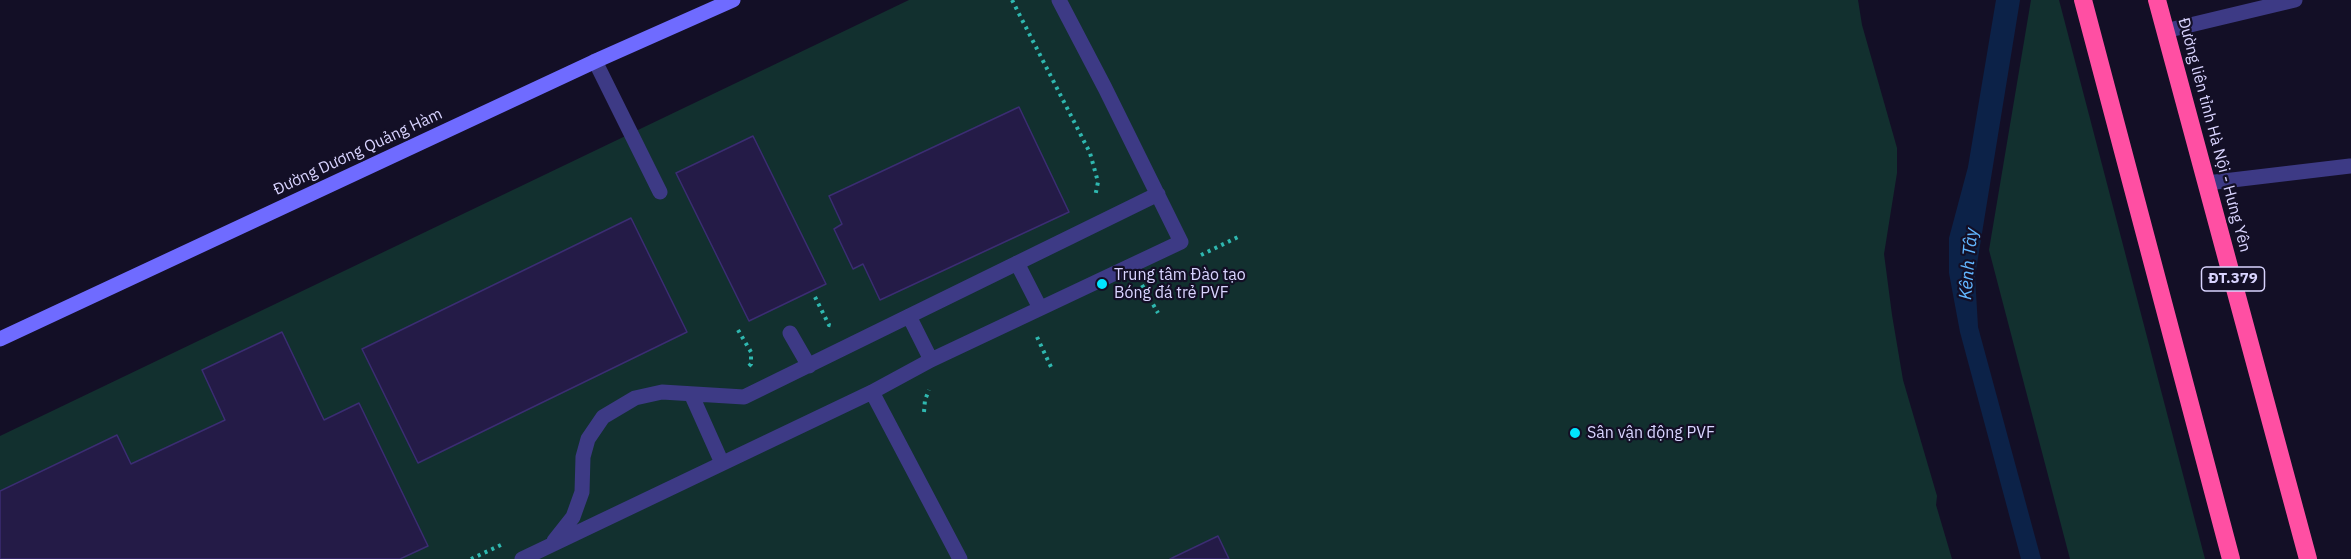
<!DOCTYPE html>
<meta charset="utf-8">
<style>
body{margin:0}
canvas{display:block;background:#130f26}
</style>
<canvas width="2351" height="559"></canvas>
<script>
const ctx = document.querySelector('canvas').getContext('2d');
ctx.lineJoin = 'round';
function fill(path, color) {
  ctx.fillStyle = color;
  ctx.fill(path, 'evenodd');
}
function trace(path, color, width, dash) {
  ctx.strokeStyle = color;
  ctx.lineWidth = width;
  ctx.lineCap = dash ? 'butt' : 'round';
  ctx.setLineDash(dash || []);
  ctx.stroke(path);
}
function label(font, color, halo, rows, align = 'center') {
  ctx.font = font + ' "IBM Plex Sans",sans-serif';
  ctx.lineWidth = 4.5;
  ctx.setLineDash([]);
  ctx.textBaseline = 'middle';
  ctx.strokeStyle = halo;
  ctx.fillStyle = color;
  for (const [text, x, y, turn = 0] of rows) {
    ctx.save();
    ctx.translate(x, y);
    ctx.rotate((+turn || 0) * Math.PI / 180);
    ctx.textAlign = isNaN(turn) ? turn : align;
    if (halo) ctx.strokeText(text, 0, 0);
    ctx.fillText(text, 0, 0);
    ctx.restore();
  }
}
fill(new Path2D(`
 M909 0H1858L1862 25 1897 148V173L1884 254 1892 315 1903 380 1937 496 1936 505 1952 559H0V436Z
 M2031 0H2059L2205 559H2070L1989 250Z`), '#12302f');
fill(new Path2D(`
 M1996 0H2020L1975 276 1978 327 2041 559H2021L1960 332 1949 273V238L1968 167Z`), '#0c2248');
const building = new Path2D(`
 M1019 107 1069 212 880 300 863 264 853 269 834 229 842 224 829 196Z
 M753 136 826 284 749 321 676 173Z
 M631 218 687 332 418 463 362 349Z
 M282 332 324 420 359 403 428 546 400 559H0V491L117 435 131 464 225 420 202 370Z
 M1218 536 1229 559H1170Z`);
fill(building, '#241b47');
trace(building, '#3b2d73', 1.5);
trace(new Path2D(`
 M1012 0 1090 153 1098 182 1095 197
 M1201 255 1238 237
 M1142 285 1158 313
 M815 297 829 325 833 326
 M738 330 751 352V364L748 367
 M1037 337 1051 367
 M924 412 925 400 929 390
 M471 559 503 544`), '#2fb8b0', 4, [3, 4.5]);
trace(new Path2D(`
 M595 61 660 192
 M1017 263 1040 308
 M909 316 931 360
 M790 333 809 366
 M872 392 960 559
 M692 396 722 463
 M554 541 573 517 582 492 583 457 588 439 603 417 635 398 662 392 744 397 1158 194
 M522 559 872 392 931 360 1181 242 1105 88 1059 0`), '#3d3a85', 15);
trace(new Path2D(`
 M2165 31 2295 0
 M2207 183 2350 166`), '#3d3a85', 15);
trace(new Path2D(`
 M0 339 600 59 733 0`), '#6f6bff', 15);
trace(new Path2D(`
 M2083 0 2231 559
 M2157 0 2308 559`), '#ff4fa3', 18);
for (const [x, y, r, color] of [
 [1102,284,6,"#00e5ff"],
 [1575,433,6,"#00e5ff"]
]) {
  const dot = new Path2D();
  dot.arc(x, y, r, 0, 2 * Math.PI);
  ctx.fillStyle = color;
  ctx.fill(dot);
  trace(dot, '#130f26', 2);
}
for (const [x, y, w] of [
 [2233,279,63]
]) {
  const box = new Path2D();
  box.roundRect(x - w / 2, y - 12, w, 24, 4.5);
  ctx.fillStyle = '#130f26';
  ctx.fill(box);
  trace(box, '#d9d4ff', 1.5);
}
label('bold 15px', '#d9d4ff', null, [
 ["ĐT.379",2233,279]
]);
label('16px', '#d9d4ff', '#130f26', [
 ["Đường liên tỉnh Hà Nội - Hưng Yên",2214,135,75],
 ["Đường Dương Quảng Hàm",358,152,-25]
]);
label('16px', '#d9d4ff', '#130f26', [
 ["Trung tâm Đào tạo",1114,275],
 ["Bóng đá trẻ PVF",1114,293],
 ["Sân vận động PVF",1587,433]
], 'left');
label('italic 18px', '#62b6ff', '#130f26', [
 ["Kênh Tây",1969,264,-85]
]);
</script>
